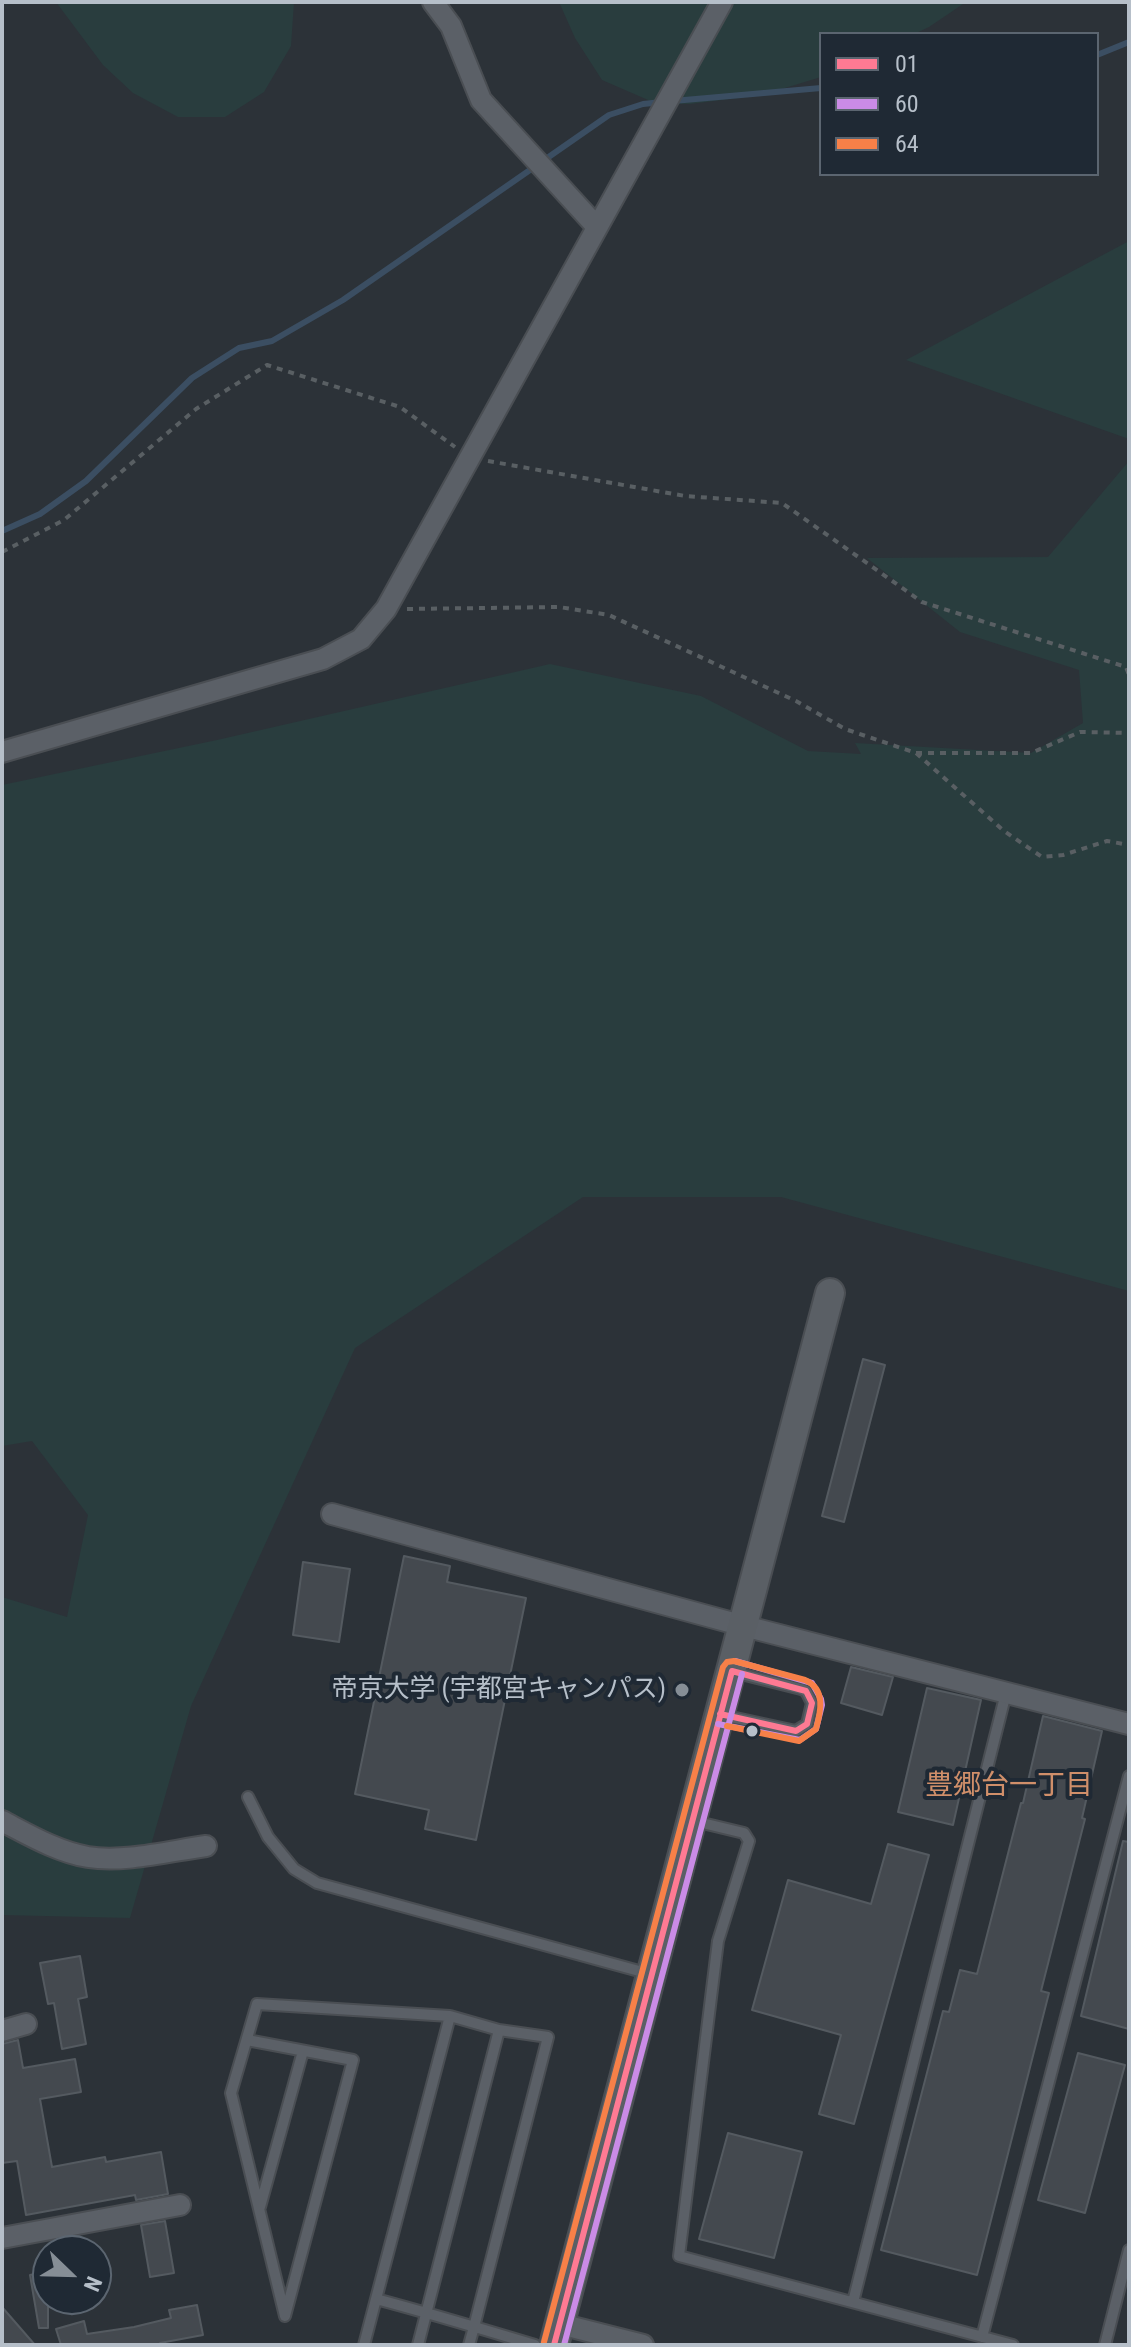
<!DOCTYPE html>
<meta charset="utf-8">
<style>
body{margin:0}
#map{position:relative;width:1131px;height:2347px;overflow:hidden;background:#2c3238;font-family:"Roboto Condensed",sans-serif}
canvas{display:block}
.frame{position:absolute;inset:0;border:4px solid #b6bfc9;pointer-events:none}
.legend{position:absolute;left:819px;top:32px;width:280px;height:144px;box-sizing:border-box;background:#1f2934;border:2px solid #5b6570;margin:0;padding:10px 14px;list-style:none;font-size:24px;color:#b6bfc9}
.legend li{display:flex;align-items:center;gap:16px;height:40px}
.legend b{width:40px;border:2px solid #5b6570}
.north{position:absolute;left:32px;top:2235px;width:80px;height:80px;box-sizing:border-box;background:#1f2934;border:2px solid #5b6570;border-radius:50%;rotate:113deg;font-size:22px;font-weight:700;line-height:32px;text-align:center;color:#b6bfc9}
.north::after{content:'';display:block;margin:auto;width:28px;height:36px;background:#868e96;clip-path:polygon(50% 0,100% 100%,50% 72%,0 100%)}
</style>
<div id="map">
<canvas width="1131" height="2347"></canvas>
<div class="frame"></div>
<ul class="legend">
<li><b style="height:10px;background:#fe7a93"></b>01</li>
<li><b style="height:10px;background:#ca8be6"></b>60</li>
<li><b style="height:10px;background:#f78048"></b>64</li>
</ul>
<div class="north">N</div>
</div>
<script>
const ctx = document.querySelector('canvas').getContext('2d');
ctx.lineJoin = 'round';
function fill(path, color) {
  ctx.fillStyle = color;
  ctx.fill(path, 'evenodd');
}
function trace(path, color, width, dash) {
  ctx.strokeStyle = color;
  ctx.lineWidth = width;
  ctx.lineCap = dash ? 'butt' : 'round';
  ctx.setLineDash(dash || []);
  ctx.stroke(path);
}
function label(font, color, halo, rows, align = 'center') {
  ctx.font = font + ' "Roboto Condensed","Noto Sans JP",sans-serif';
  ctx.lineWidth = 8;
  ctx.setLineDash([]);
  ctx.textBaseline = 'middle';
  ctx.strokeStyle = halo;
  ctx.fillStyle = color;
  for (const [text, x, y, turn = 0] of rows) {
    ctx.save();
    ctx.translate(x, y);
    ctx.rotate((+turn || 0) * Math.PI / 180);
    ctx.textAlign = isNaN(turn) ? turn : align;
    if (halo) ctx.strokeText(text, 0, 0);
    ctx.fillText(text, 0, 0);
    ctx.restore();
  }
}
fill(new Path2D(`
 M56 2H294L291 46 264 92 225 117H178L133 93 103 65Z
 M559 2H966L929 27 914 34H821V77L762 95 690 104 655 103 602 80 575 38Z
 M1129 241V439L906 360Z
 M1129 461V1291L781 1197H583L355 1348 191 1706 130 1918 2 1915V1597L67 1617 88 1515 32 1441 2 1446V785L217 740 550 664 701 696 808 751 861 754 855 743 1031 753 1083 723 1079 670 960 632 867 558 1048 557Z`), '#293d3e');
trace(new Path2D(`
 M1097 55 1129 42
 M673 101 821 88
 M2 531 40 514 86 481 192 378 239 348 272 341 343 300 609 115 643 104 662 102`), '#3b4e62', 6);
const building = new Path2D(`
 M863 1359 885 1365 844 1522 822 1516Z
 M404 1556 450 1566 447 1582 526 1598 476 1840 425 1829 429 1810 355 1794Z
 M303 1562 350 1569 339 1642 293 1635Z
 M851 1667 893 1677 882 1715 841 1703Z
 M927 1688 981 1700 953 1825 898 1812Z
 M1043 1716 1102 1731 1082 1818 1085 1819 1041 1991 1049 1993 977 2275 881 2250 943 2011 949 2012 960 1970 977 1974 1021 1803H1023Z
 M1123 1841 1129 1842V2029L1081 2016Z
 M888 1844 929 1855 854 2124 819 2114 841 2035 752 2010 788 1880 871 1904Z
 M80 1956 87 1997 78 1999 86 2044 62 2049 54 2003 48 2004 40 1963Z
 M18 2040 23 2068 75 2059 81 2092 40 2099 52 2167 105 2157 106 2162 161 2152 168 2194 136 2200 135 2195 26 2215 17 2161 2 2163V2044Z
 M1078 2053 1125 2065 1085 2213 1038 2200Z
 M728 2133 802 2152 774 2258 699 2239Z
 M165 2221 174 2273 150 2277 141 2225Z
 M48 2271V2328H39L30 2275Z
 M197 2305 203 2335 160 2343 161 2345H61L56 2329 84 2321 87 2334 134 2327 171 2318 169 2310Z
 M2 2307 35 2345H2Z`);
fill(building, '#44494f');
trace(building, '#545a60', 2);
const lane = new Path2D(`
 M722 1715 796 1731 807 1724 812 1703 806 1691 801 1689 733 1672
 M248 1797 268 1837 294 1869 317 1883 650 1974
 M694 1821 744 1833 749 1841 718 1941 679 2256 1013 2345
 M247 2040 353 2060 285 2316 231 2093 257 2004 450 2016
 M260 2207 303 2051
 M853 2302 1006 1693
 M982 2337 1129 1776
 M364 2345 376 2299
 M418 2345 499 2030
 M469 2345 474 2327 548 2037 499 2030 450 2016 376 2299C429 2313 482 2329 535 2345
 M1105 2345 1129 2250`);
const street = new Path2D(`
 M433 2 451 26 481 100 596 226
 M2 752 323 659 361 639 386 609 722 2
 M332 1514 744 1626 1129 1724
 M2 1821C29 1835 58 1852 88 1857 123 1863 170 1851 206 1846
 M2 2031 26 2024
 M2 2238 180 2205
 M560 2324 643 2345`);
const secondary = new Path2D(`
 M554 2345 830 1293`);
trace(lane, '#4a4e53', 14);
trace(street, '#4a4e53', 24);
trace(secondary, '#4a4e53', 32);
trace(new Path2D(`
 M488 461 685 496 782 503 922 602 1126 667 1129 675
 M2 552 64 520 196 409 267 365 400 407 455 447
 M407 609 559 607 609 615 796 701 845 729 916 753 1004 831 1042 857 1063 855 1107 841 1129 845
 M916 753H1031L1080 732 1129 733`), '#595f63', 4, [6, 6]);
trace(lane, '#5b6067', 10);
trace(street, '#5b6067', 20);
trace(secondary, '#5a5f65', 28);
trace(new Path2D(`
 M720 1714 796 1731 807 1724 812 1703 806 1691 732 1671
 M554 2345 732 1671`), '#fe7a93', 6);
trace(new Path2D(`
 M718 1724 800 1740 816 1729 822 1705 821 1699 812 1683 735 1661
 M564 2345 742 1674`), '#ca8be6', 6);
trace(new Path2D(`
 M544 2342 723 1667 727 1662 734 1661 805 1680C826 1689 821 1711 816 1729L799 1741 727 1726`), '#f78048', 6);
for (const [x, y, r, color] of [
 [682,1690,8,"#868e96"],
 [752,1731,7,"#b6bfc9"]
]) {
  const dot = new Path2D();
  dot.arc(x, y, r, 0, 2 * Math.PI);
  ctx.fillStyle = color;
  ctx.fill(dot);
  trace(dot, '#1f2934', 3);
}
label('26px', '#b6bfc9', '#1f2934', [
 ["帝京大学 (宇都宮キャンパス)",666,1690]
], 'right');
label('28px', '#d08f6a', '#1f2934', [
 ["豊郷台一丁目",1009,1787]
]);
</script>
